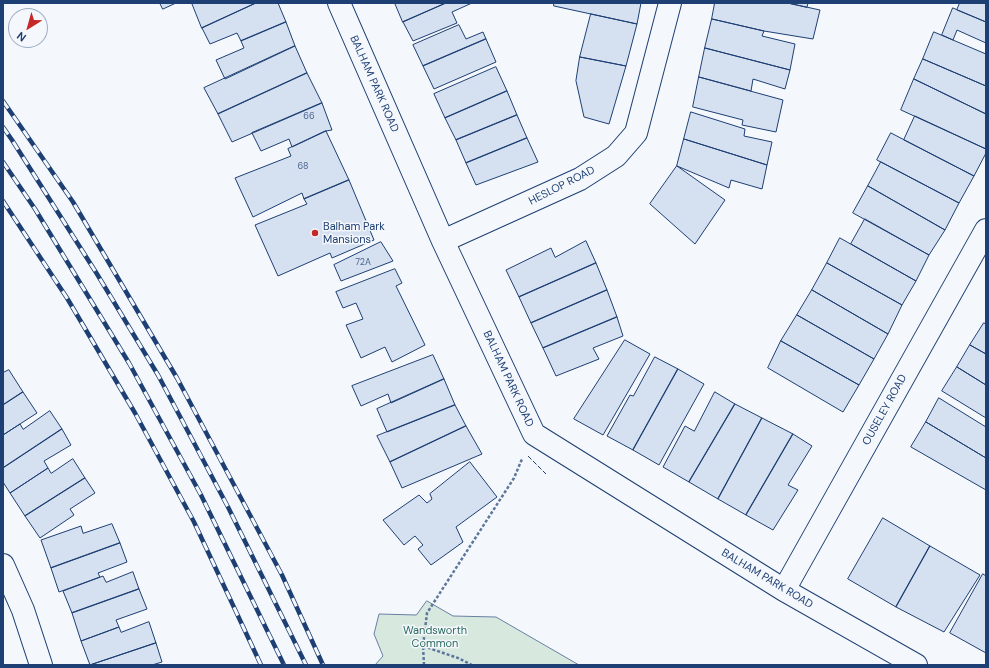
<!DOCTYPE html>
<style>
body{margin:0}
#map{position:relative;width:989px;height:668px;overflow:hidden;background:#f4f7fb;font-family:"DM Sans",sans-serif}
canvas{display:block}
.frame{position:absolute;inset:0;border:4px solid #1d3f73;pointer-events:none}
.north{position:absolute;left:8px;top:8px;width:40px;height:40px;box-sizing:border-box;background:#f4f7fb;border:1px solid #9eadc5;border-radius:50%;rotate:217deg;font-size:11px;font-weight:700;line-height:16px;text-align:center;color:#1d3f73}
.north::after{content:'';display:block;margin:auto;width:14px;height:18px;background:#c62828;clip-path:polygon(50% 0,100% 100%,50% 72%,0 100%)}
</style>
<div id="map">
<canvas width="989" height="668"></canvas>
<div class="frame"></div>
<div class="north">N</div>
</div>
<script>
const ctx = document.querySelector('canvas').getContext('2d');
ctx.lineJoin = 'round';
function fill(path, color) {
  ctx.fillStyle = color;
  ctx.fill(path, 'evenodd');
}
function trace(path, color, width, dash) {
  ctx.strokeStyle = color;
  ctx.lineWidth = width;
  ctx.lineCap = dash ? 'butt' : 'round';
  ctx.setLineDash(dash || []);
  ctx.stroke(path);
}
function label(font, color, halo, rows, align = 'center') {
  ctx.font = font + ' "DM Sans",sans-serif';
  ctx.lineWidth = 3;
  ctx.setLineDash([]);
  ctx.textBaseline = 'middle';
  ctx.strokeStyle = halo;
  ctx.fillStyle = color;
  for (const [text, x, y, turn = 0] of rows) {
    ctx.save();
    ctx.translate(x, y);
    ctx.rotate((+turn || 0) * Math.PI / 180);
    ctx.textAlign = isNaN(turn) ? turn : align;
    if (halo) ctx.strokeText(text, 0, 0);
    ctx.fillText(text, 0, 0);
    ctx.restore();
  }
}
const green = new Path2D(`
 M427 601 453 616 496 617 579 665H375L383 656 374 634 379 614 416 615Z`);
fill(green, '#d7e8df');
trace(green, '#687fa3', 1);
const building = new Path2D(`
 M160 3H176L163 9Z
 M192 3H256L202 28Z
 M256 3H278L286 22 241 41 237 33 210 44 202 28Z
 M395 3H446L403 22Z
 M446 3H472L452 12 457 23 413 41 403 22Z
 M554 3H641L637 24 554 6Z
 M715 3H788L820 10 813 39 764 31 712 19Z
 M788 3H808L807 7Z
 M960 3H986V22L957 10Z
 M953 8 986 22V43L957 30 953 40 942 35Z
 M591 14 637 24 626 66 580 57Z
 M712 19 764 31 762 36 795 44 790 70 705 48Z
 M286 22 295 46 225 79 216 60 244 48 241 41Z
 M459 25 466 39 483 32 486 39 423 66 413 45Z
 M934 32 986 54V86L923 59Z
 M486 39 496 62 434 89 423 66Z
 M295 46 307 73 218 114 204 88Z
 M705 48 790 70 785 89 753 79 751 91 699 77Z
 M580 57 626 66 609 124 584 117 576 81Z
 M923 59 986 86V114L914 79Z
 M496 67 507 91 445 118 434 94Z
 M307 73 322 103 232 142 218 114Z
 M699 77 783 100 776 132 742 125 743 120 693 107Z
 M914 79 986 114V149L901 110Z
 M507 91 517 115 456 140 445 118Z
 M322 103 332 130 326 131 292 147 289 139 261 151 252 133Z
 M691 112 745 129 744 136 772 142 767 165 684 139Z
 M517 115 527 138 466 163 456 140Z
 M915 116 986 149V153L974 176 904 140Z
 M326 131 349 180 304 199 302 193 253 217 235 178 291 156 288 149Z
 M891 133 974 176 959 203 877 160Z
 M527 138 538 162 476 185 466 163Z
 M684 139 767 165 762 189 731 180 729 188 677 166Z
 M881 162 959 203 945 230 868 186Z
 M677 166 725 200 695 244 650 204Z
 M349 180 374 240 332 258 330 253 278 276 255 225 307 204 304 199Z
 M868 186 945 230 929 255 853 213Z
 M865 219 929 255 916 281 851 244Z
 M840 238 916 281 902 305 827 263Z
 M586 241 596 263 519 297 506 270 551 248 555 257Z
 M381 242 393 261 341 281 334 265Z
 M596 263 607 290 531 323 519 297Z
 M827 263 902 305 888 334 812 290Z
 M395 269 402 283 396 286 425 345 392 362 385 347 361 358 346 325 363 319 356 303 343 308 336 292Z
 M607 290 617 317 543 348 531 323Z
 M812 290 888 334 874 359 797 315Z
 M797 315 874 359 859 385 781 341Z
 M617 317 623 336 593 348 599 359 556 376 543 348Z
 M984 323 986 324V354L970 345Z
 M625 340 650 354 603 435 574 419Z
 M781 341 859 385 843 412 768 368Z
 M970 345 986 354V385L957 367Z
 M433 355 444 379 391 403 388 394 361 406 352 386Z
 M655 357 678 369 633 450 607 436 630 395 633 396Z
 M957 367 986 385V418L942 391Z
 M678 369 704 384 659 465 633 450Z
 M9 370 23 392 3 405V373Z
 M444 379 455 405 387 432 377 409Z
 M23 392 37 413 3 435V405Z
 M715 392 735 404 689 482 663 467 685 426 694 431Z
 M939 398 986 427V458L926 422Z
 M735 404 762 418 718 499 689 482Z
 M455 405 466 426 390 462 377 436Z
 M50 411 62 429 3 468V435L20 424 23 429Z
 M762 418 793 434 746 515 718 499Z
 M926 422 986 458V490L911 447Z
 M466 426 482 454 402 488 390 462Z
 M62 429 71 445 44 461 48 468 10 493 3 482V468Z
 M793 434 812 446 788 485 798 490 773 530 746 515Z
 M73 459 85 478 25 516 10 493 48 468 51 473Z
 M470 462 497 497 456 527 463 542 431 565 418 549 423 545 415 536 404 545 383 520 419 495 427 503 432 499 430 494Z
 M85 478 95 493 70 509 74 515 40 538 25 516Z
 M883 518 930 546 896 607 848 579Z
 M112 524 120 543 51 568 41 540 81 526 83 533Z
 M120 543 127 562 98 573 100 577 59 592 51 568Z
 M930 546 980 575 944 632 896 607Z
 M133 572 139 589 72 613 63 591 103 576 106 582Z
 M983 574 986 576V653L950 633Z
 M139 589 147 609 116 620 119 627 81 641 72 613Z
 M149 622 156 643 90 665 81 641 119 627 121 632Z
 M156 643 162 662 152 665H90Z`);
fill(building, '#d5e0f0');
trace(building, '#1d3f73', 1);
const minor = new Path2D(`
 M339 3 443 241 534 434 784 590 916 665
 M443 241 580 179 616 156 636 133 670 3
 M3 565 23 610 41 665
 M784 590 986 230`);
trace(minor, '#1d3f73', 24);
trace(new Path2D(`
 M423 646 458 658 472 665
 M424 665 423 646 427 613 514 478 522 459`), '#5e769c', 2.5, [3, 2]);
trace(minor, '#f4f7fb', 22);
const rail = new Path2D(`
 M3 101 73 202 177 378 282 575 323 665
 M3 127 12 140 97 274 158 375 228 507 306 665
 M3 162 35 209 129 363 201 495 284 665
 M3 201 67 298 135 413 194 522 261 665`);
trace(rail, '#1d3f73', 4.5);
trace(rail, '#f4f7fb', 3, [9]);
trace(new Path2D(`
 M528 456 546 474`), '#1d3f73', 1, [5, 2]);
for (const [x, y, r, color] of [
 [315,233,4,"#c62828"]
]) {
  const dot = new Path2D();
  dot.arc(x, y, r, 0, 2 * Math.PI);
  ctx.fillStyle = color;
  ctx.fill(dot);
  trace(dot, '#f4f7fb', 1.5);
}
label('9px', '#4b6792', null, [
 ["66",309,117],
 ["68",303,167],
 ["72A",363,263]
]);
label('11px', '#1d3f73', '#f4f7fb', [
 ["BALHAM PARK ROAD",374,84,66],
 ["HESLOP ROAD",562,186,-27],
 ["BALHAM PARK ROAD",508,379,65],
 ["OUSELEY ROAD",885,410,-61],
 ["BALHAM PARK ROAD",767,579,31]
]);
label('11px', '#1d3f73', '#f4f7fb', [
 ["Balham Park",323,227],
 ["Mansions",323,240]
], 'left');
label('11px', '#2c6c60', '#f4f7fb', [
 ["Wandsworth",435,631],
 ["Common",435,644]
]);
</script>
